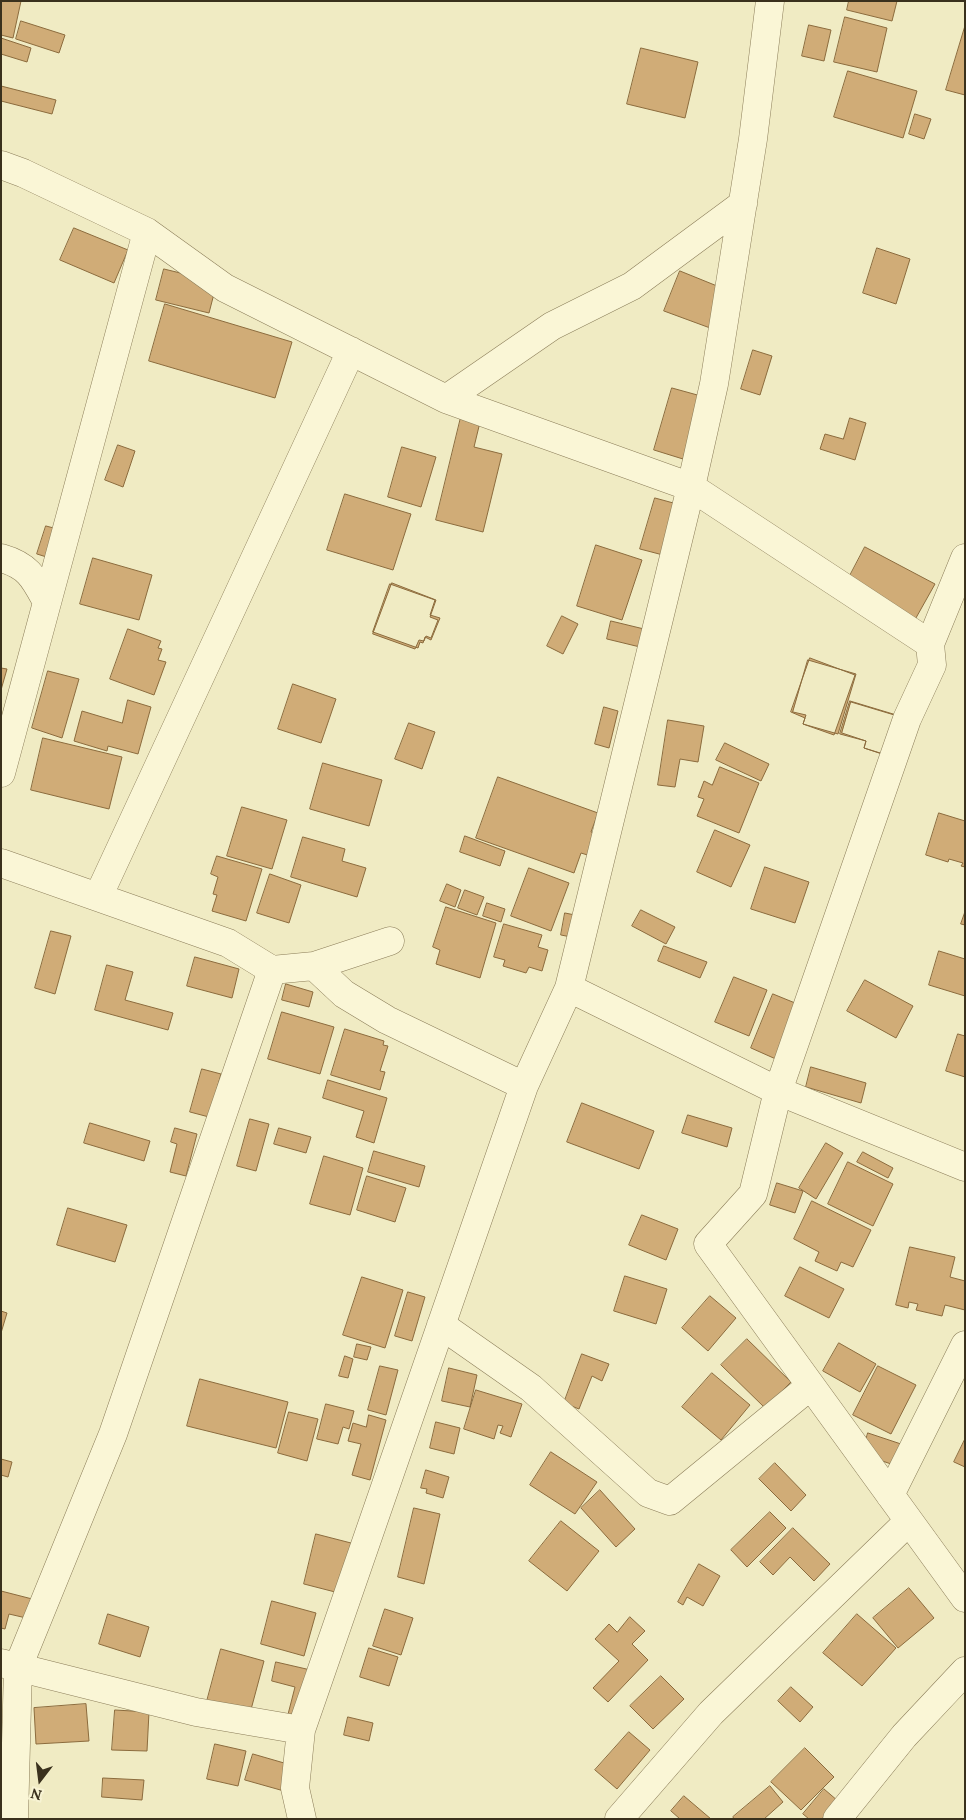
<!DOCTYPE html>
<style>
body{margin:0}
#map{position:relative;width:966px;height:1820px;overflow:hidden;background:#f0ebc3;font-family:Lora,serif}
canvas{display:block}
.frame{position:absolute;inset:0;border:2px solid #3a311d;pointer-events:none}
.north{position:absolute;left:15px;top:1755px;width:50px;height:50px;-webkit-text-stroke:4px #f7f3d3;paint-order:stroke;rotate:195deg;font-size:14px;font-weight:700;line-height:20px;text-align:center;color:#3a311d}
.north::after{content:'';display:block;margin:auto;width:18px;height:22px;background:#3a311d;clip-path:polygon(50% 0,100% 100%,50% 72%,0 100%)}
</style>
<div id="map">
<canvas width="966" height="1820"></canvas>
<div class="frame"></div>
<div class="north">N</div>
</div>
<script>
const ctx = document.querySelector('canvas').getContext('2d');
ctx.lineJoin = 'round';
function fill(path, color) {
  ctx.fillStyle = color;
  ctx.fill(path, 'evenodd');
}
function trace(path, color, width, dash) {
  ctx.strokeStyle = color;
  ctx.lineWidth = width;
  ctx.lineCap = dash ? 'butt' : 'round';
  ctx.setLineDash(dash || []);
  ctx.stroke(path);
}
const building = new Path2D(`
 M1 1H21L13 38 1 35Z
 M849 1H897L892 21 847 10Z
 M845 17 887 28 877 72 834 62Z
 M21 21 65 35 59 53 16 39Z
 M809 25 831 30 824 61 802 56Z
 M965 26V95L946 90Z
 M1 38 31 48 27 62 1 54Z
 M641 48 698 62 685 118 627 104Z
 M848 71 917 91 903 138 834 117Z
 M1 86 56 100 52 114 1 101Z
 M915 114 931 119 924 139 909 134Z
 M74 228 128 250 114 283 60 260Z
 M877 248 910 259 896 304 863 293Z
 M164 269 217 282 209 313 156 300Z
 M680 271 722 288 721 332 664 311Z
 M165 304 292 342 275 398 149 361Z
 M753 350 772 356 760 395 741 389Z
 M672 388 701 396 683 459 654 450Z
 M462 413 481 418 474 447 502 454 483 532 436 520Z
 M850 418 866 423 855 460 820 449 825 434 843 439Z
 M118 445 135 451 123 487 105 480Z
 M402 447 436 457 421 507 388 497Z
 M345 494 411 514 393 570 327 550Z
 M655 498 677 504 663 555 640 549Z
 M46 526 65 531 56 560 37 554Z
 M596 545 642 560 622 620 577 606Z
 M865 547 935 584 912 625 843 589Z
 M93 558 152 575 139 620 80 604Z
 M392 583 436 600 430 617 438 620 431 638 426 636 424 641 419 640 415 649 373 634Z
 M390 584 435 600 430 615 440 618 431 640 425 637 423 643 420 642 418 648 373 632Z
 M562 616 578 624 563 654 547 646Z
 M611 621 644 629 640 647 607 639Z
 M128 629 161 641 158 648 162 649 158 660 166 662 154 695 110 679Z
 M810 658 855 675 834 735 803 724 805 718 791 712Z
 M808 660 856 674 838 734 803 724 806 715 793 712Z
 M1 668 7 669 1 690Z
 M48 671 79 679 62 738 32 728Z
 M293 684 336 699 321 743 278 729Z
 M128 700 151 707 138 754 108 746 107 751 74 741 82 711 122 723Z
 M850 701 903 717 890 756 864 748 866 741 840 734Z
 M851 702 901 717 888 756 864 748 866 741 842 733Z
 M604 707 618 711 609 748 595 744Z
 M668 720 704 726 698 762 680 759 675 787 658 785Z
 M409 723 435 732 422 769 395 759Z
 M43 738 122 757 109 809 31 790Z
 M725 743 769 764 761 781 716 760Z
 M323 763 382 780 369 826 310 809Z
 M720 767 759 783 739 833 697 816 704 799 698 797 704 781 712 785Z
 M498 777 598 813 591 832 601 836 594 857 581 853 574 873 476 838Z
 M242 807 287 820 272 869 227 856Z
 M939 813 965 821V867L961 866 963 863 949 859 948 862 926 855Z
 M715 830 750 845 731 887 697 872Z
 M465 836 505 851 500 866 460 852Z
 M303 837 345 849 342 861 366 868 357 897 291 877Z
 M217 856 262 869 246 921 212 911 217 895 213 894 218 877 211 874Z
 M765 867 809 882 795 923 751 909Z
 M529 868 569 883 551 931 511 916Z
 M270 874 301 885 289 923 257 913Z
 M447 884 461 890 455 907 440 901Z
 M465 890 484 897 477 915 458 908Z
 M487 903 505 909 501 922 483 916Z
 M446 907 496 923 480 978 436 964 440 950 433 947Z
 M641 910 675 927 666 944 632 926Z
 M965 912V925L961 924Z
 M565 913 580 916 576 938 561 935Z
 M504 924 542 935 538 947 548 950 542 971 529 967 526 973 503 966 505 960 494 957Z
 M51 931 71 936 55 994 35 988Z
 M664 946 707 962 700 978 658 961Z
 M939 951 965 959V996L929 985Z
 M195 957 239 969 232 998 187 986Z
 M107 965 133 972 125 1000 173 1013 168 1030 95 1010Z
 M734 977 767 990 749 1036 715 1022Z
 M865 980 913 1006 896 1038 847 1011Z
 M286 984 313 992 309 1007 282 1000Z
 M773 994 800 1005 778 1060 751 1048Z
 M282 1012 334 1027 320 1074 268 1059Z
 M345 1029 384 1041 383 1045 388 1046 380 1071 385 1072 380 1090 331 1075Z
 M958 1034 965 1036V1077L946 1071Z
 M811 1067 866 1083 861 1103 806 1087Z
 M202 1069 221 1074 209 1117 190 1112Z
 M328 1080 387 1098 374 1143 356 1137 364 1111 323 1098Z
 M582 1103 654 1131 639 1169 567 1142Z
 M688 1115 732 1128 727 1147 682 1133Z
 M250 1119 269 1124 256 1171 237 1166Z
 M90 1123 150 1141 144 1161 84 1143Z
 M175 1128 197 1134 186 1176 170 1172 177 1144 171 1142Z
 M279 1128 311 1137 306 1153 274 1144Z
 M826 1143 843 1153 816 1199 799 1188Z
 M374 1151 425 1166 419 1187 368 1172Z
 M863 1152 893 1168 888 1178 857 1162Z
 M324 1156 363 1168 350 1215 310 1204Z
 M848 1162 893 1184 873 1226 828 1204Z
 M367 1176 406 1188 395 1222 357 1210Z
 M777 1183 803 1191 795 1213 770 1205Z
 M812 1201 871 1230 853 1267 841 1262 837 1271 815 1261 819 1252 794 1239Z
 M68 1208 127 1225 115 1262 57 1245Z
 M642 1215 678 1229 666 1260 629 1245Z
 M910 1247 955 1257 950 1277 965 1281V1310L945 1305 942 1316 916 1310 918 1304 909 1302 908 1308 896 1305Z
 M800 1267 844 1289 829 1318 785 1296Z
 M625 1276 667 1289 656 1324 614 1311Z
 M362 1277 403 1290 385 1348 343 1335Z
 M408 1292 425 1297 412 1341 395 1336Z
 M710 1296 736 1318 708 1351 682 1328Z
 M1 1311 7 1313 1 1333Z
 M747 1339 791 1382 765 1408 721 1365Z
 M839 1343 876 1364 860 1392 823 1371Z
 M357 1344 371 1347 367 1360 354 1357Z
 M582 1354 609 1364 602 1381 592 1376 579 1409 564 1403Z
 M345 1356 353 1359 348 1378 339 1376Z
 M380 1366 398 1370 386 1415 368 1410Z
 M878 1366 916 1385 891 1434 853 1415Z
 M449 1368 477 1375 470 1407 442 1401Z
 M712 1373 750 1405 721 1440 682 1407Z
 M200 1379 288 1402 276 1448 187 1426Z
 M476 1390 522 1404 511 1437 500 1433 503 1426 498 1425 494 1439 464 1429Z
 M326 1404 354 1411 349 1429 343 1427 338 1444 317 1439Z
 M289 1412 318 1419 307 1461 278 1453Z
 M369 1415 386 1420 370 1480 352 1475 361 1444 348 1441 353 1423 366 1427Z
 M436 1422 460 1428 454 1454 430 1448Z
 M868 1433 901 1444 894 1465 862 1454Z
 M965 1439V1467L954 1462Z
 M551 1452 597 1482 575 1514 530 1485Z
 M1 1459 12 1462 8 1477 1 1475Z
 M775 1463 806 1495 791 1511 759 1479Z
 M426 1470 449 1477 443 1498 426 1493 427 1489 421 1488Z
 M600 1490 635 1529 616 1547 581 1508Z
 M414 1508 440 1514 424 1584 398 1577Z
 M770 1512 786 1528 747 1567 731 1550Z
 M561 1521 599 1551 567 1591 529 1561Z
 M793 1528 830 1564 814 1581 790 1557 773 1575 760 1562Z
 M316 1534 351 1543 339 1593 304 1584Z
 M699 1564 720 1576 703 1606 687 1597 683 1605 678 1602Z
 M909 1588 934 1618 898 1648 873 1618Z
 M1 1591 40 1601 35 1620 9 1614 5 1629 1 1628Z
 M272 1601 316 1613 304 1656 261 1644Z
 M385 1609 413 1618 401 1655 373 1646Z
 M108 1614 149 1627 140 1657 99 1644Z
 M857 1614 896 1648 862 1686 823 1653Z
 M630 1617 645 1631 632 1644 648 1660 608 1702 593 1688 619 1661 595 1639 609 1624 617 1632Z
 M369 1648 398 1657 389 1686 360 1677Z
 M221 1649 264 1661 249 1717 206 1705Z
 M276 1662 315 1671 301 1729 285 1726 295 1687 272 1681Z
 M661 1676 684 1699 653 1729 630 1706Z
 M791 1687 813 1707 800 1722 778 1701Z
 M86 1704 89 1741 36 1744 34 1708Z
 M115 1710 149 1712 147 1751 112 1750Z
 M348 1717 373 1723 369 1741 344 1735Z
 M1 1723H4L2 1760H1Z
 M629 1732 650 1750 617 1789 595 1770Z
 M215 1744 246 1751 238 1786 207 1779Z
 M805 1748 834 1777 801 1810 771 1782Z
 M253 1754 291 1765 284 1791 245 1780Z
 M103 1778 144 1780 142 1800 102 1797Z
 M770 1786 783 1802 764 1819H734L733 1817Z
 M824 1789 838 1801 822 1819H809L803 1814Z
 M684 1796 711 1819H680L671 1811Z`);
fill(building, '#d0ac77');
trace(building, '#8b6b3d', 1);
const minor = new Path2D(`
 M1 165 23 173 147 232 225 288 446 399 691 487 930 644
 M446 399 552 326 632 286 743 204
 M1 558C29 566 34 578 47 602
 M965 558 930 644 932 665 907 719 778 1091 753 1194 708 1244 965 1598
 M1 773 147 232
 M1 863 228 943 272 970 314 966 344 994 387 1020 524 1086
 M98 897 351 351
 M314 966 390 941
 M569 988 778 1091 965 1167
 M441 1325 531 1388 648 1493 670 1501 809 1387
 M890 1495 965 1345
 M1 1663 196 1712 301 1730
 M14 1819 18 1667 113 1434 272 970
 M302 1819 295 1788 301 1730 524 1086 569 988 691 487 714 384 753 139 770 1
 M619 1819 711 1713 909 1521
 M837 1819 904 1736 965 1671`);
trace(minor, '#8b7d59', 29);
trace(minor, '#faf6d6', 28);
</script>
